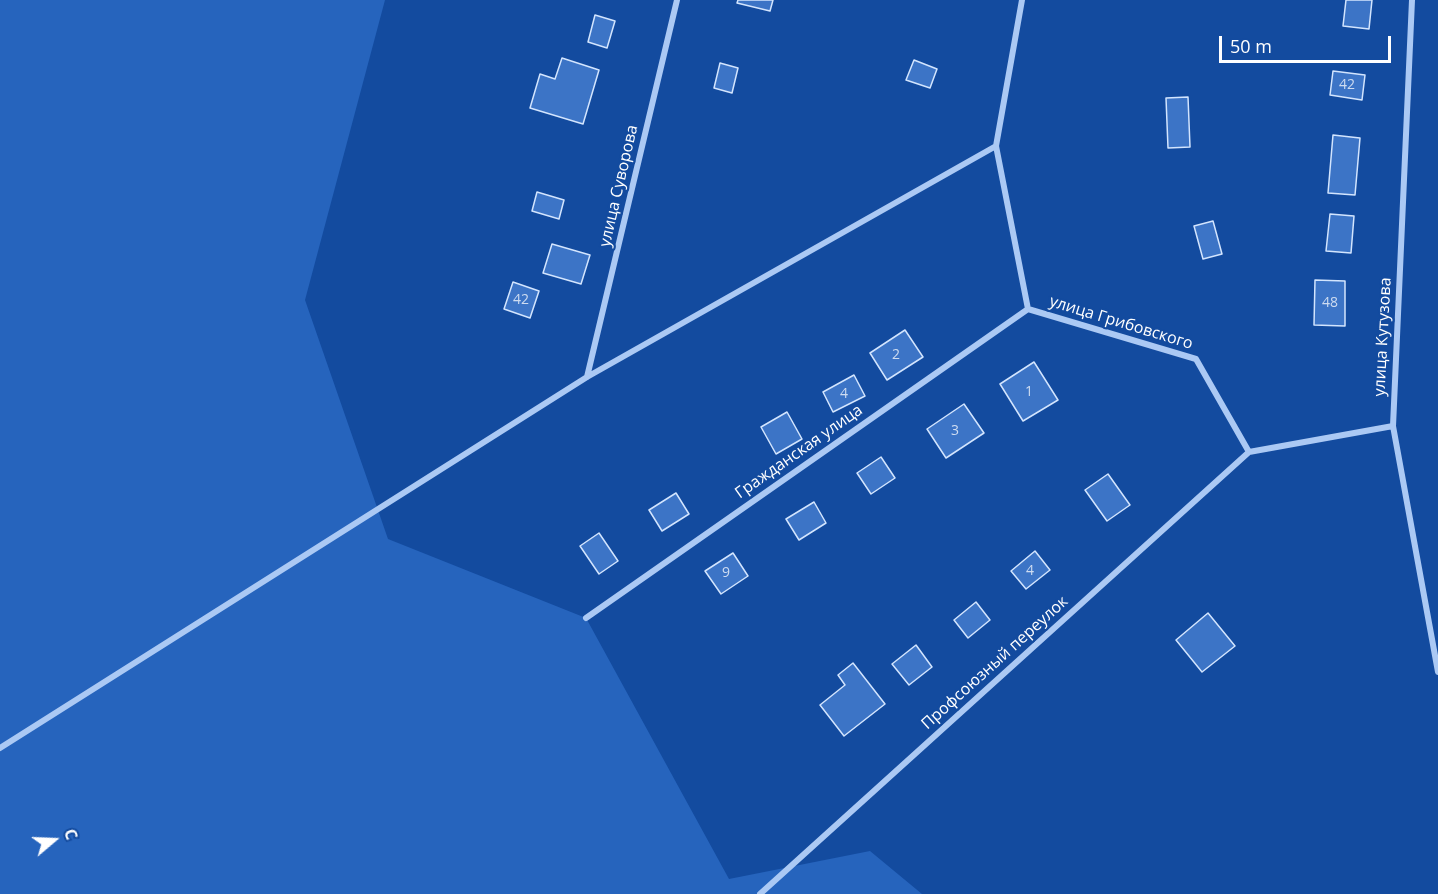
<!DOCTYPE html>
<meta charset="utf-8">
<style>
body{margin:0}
#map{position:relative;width:1438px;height:894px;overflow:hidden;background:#134b9f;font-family:"Open Sans",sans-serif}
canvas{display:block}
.north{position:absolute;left:24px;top:810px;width:60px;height:60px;-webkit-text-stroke:4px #134b9f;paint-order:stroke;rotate:71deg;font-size:16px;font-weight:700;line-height:24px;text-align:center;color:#fff}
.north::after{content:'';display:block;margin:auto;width:21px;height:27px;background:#fff;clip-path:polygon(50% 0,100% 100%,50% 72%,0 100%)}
.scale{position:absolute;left:1219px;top:36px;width:172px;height:27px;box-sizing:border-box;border:3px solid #fff;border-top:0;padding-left:8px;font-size:18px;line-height:21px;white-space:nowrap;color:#fff;-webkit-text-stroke:4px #134b9f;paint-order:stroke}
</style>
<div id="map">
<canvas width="1438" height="894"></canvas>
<div class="north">С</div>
<div class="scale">50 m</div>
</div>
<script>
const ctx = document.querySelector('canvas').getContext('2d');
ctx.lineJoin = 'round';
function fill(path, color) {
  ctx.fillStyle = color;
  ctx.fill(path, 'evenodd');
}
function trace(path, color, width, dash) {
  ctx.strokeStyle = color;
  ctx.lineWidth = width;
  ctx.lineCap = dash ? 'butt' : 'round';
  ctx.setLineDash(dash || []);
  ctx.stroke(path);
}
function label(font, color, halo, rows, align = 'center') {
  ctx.font = font + ' "Open Sans",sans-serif';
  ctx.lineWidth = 4.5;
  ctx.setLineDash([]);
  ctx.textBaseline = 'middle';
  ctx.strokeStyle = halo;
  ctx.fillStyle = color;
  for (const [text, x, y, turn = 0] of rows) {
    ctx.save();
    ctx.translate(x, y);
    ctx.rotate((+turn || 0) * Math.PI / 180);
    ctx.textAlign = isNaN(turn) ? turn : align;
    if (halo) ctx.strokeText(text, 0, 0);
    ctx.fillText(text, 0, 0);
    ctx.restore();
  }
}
fill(new Path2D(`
 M0 0H385L305 300 388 539 586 618 729 879 870 851 922 894H0Z`), '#2664bd');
const building = new Path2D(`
 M738 0H773L770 11 737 3Z
 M1346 0H1372L1369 29 1343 26Z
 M595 15 615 21 607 48 588 42Z
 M562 58 599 70 583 124 530 108 540 74 555 79Z
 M914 60 937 69 930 88 906 80Z
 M720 63 738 68 732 93 714 88Z
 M1333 71 1365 75 1362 100 1330 95Z
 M1188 97 1190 147 1168 148 1166 98Z
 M1333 135 1360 138 1355 195 1328 193Z
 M537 192 564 200 559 219 532 211Z
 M1330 214 1354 216 1351 253 1326 251Z
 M1213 221 1222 254 1203 259 1194 226Z
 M552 244 590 255 581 284 543 273Z
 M1315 280 1345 281V326L1314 325Z
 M513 282 539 291 530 318 504 309Z
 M905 330 923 357 887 380 870 353Z
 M1034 362 1058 400 1023 421 1000 384Z
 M854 375 865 396 833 412 823 392Z
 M964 404 984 433 946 458 927 429Z
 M787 412 802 439 776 454 761 427Z
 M881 457 895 478 871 494 857 473Z
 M1108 474 1130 505 1107 521 1085 490Z
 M676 493 689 514 662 531 649 510Z
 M814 502 826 523 799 540 786 519Z
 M599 533 618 561 599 574 580 546Z
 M1035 551 1050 570 1026 589 1011 571Z
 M733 553 748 576 721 594 705 571Z
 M976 602 990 620 968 638 954 620Z
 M1208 613 1235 646 1202 672 1176 640Z
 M916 645 932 667 909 685 892 664Z
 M853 663 885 704 844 736 820 705 845 685 838 675Z`);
fill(building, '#3c74c6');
trace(building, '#d3e5fe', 1.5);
trace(new Path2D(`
 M1022 0 996 146 1028 309 1196 359 1249 452 1393 426
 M1412 0 1393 426 1438 672
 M587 377 677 0
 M586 618 1028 309
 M0 748 587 377 996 146
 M760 894 1249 452`), '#abc9f4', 6);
label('14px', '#cedcf1', null, [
 ["42",1347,85],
 ["42",521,300],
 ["48",1330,303],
 ["2",896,355],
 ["1",1029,392],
 ["4",844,394],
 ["3",955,431],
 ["4",1030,571],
 ["9",726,573]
]);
label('16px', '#fff', '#134b9f', [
 ["улица Суворова",619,186,-77],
 ["улица Грибовского",1121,323,17],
 ["улица Кутузова",1383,337,-87],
 ["Гражданская улица",799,452,-35],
 ["Профсоюзный переулок",995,663,-42]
]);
</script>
